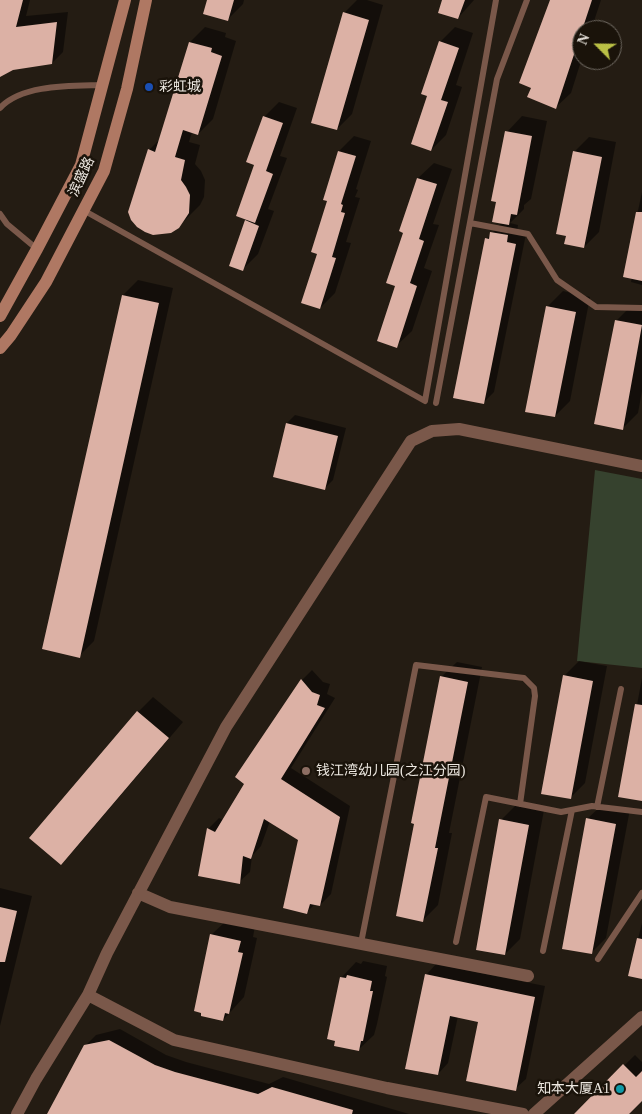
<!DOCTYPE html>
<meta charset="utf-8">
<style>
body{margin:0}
#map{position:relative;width:642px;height:1114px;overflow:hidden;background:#241c13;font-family:"Times New Roman",serif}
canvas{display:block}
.north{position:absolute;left:572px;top:20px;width:50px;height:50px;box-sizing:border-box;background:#1a130a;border:1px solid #6e6860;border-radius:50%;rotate:293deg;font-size:14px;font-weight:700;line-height:20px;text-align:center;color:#ede8e1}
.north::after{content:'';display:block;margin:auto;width:18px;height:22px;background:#bac045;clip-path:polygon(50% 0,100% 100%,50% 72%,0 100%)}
</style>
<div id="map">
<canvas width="642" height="1114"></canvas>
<div class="north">N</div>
</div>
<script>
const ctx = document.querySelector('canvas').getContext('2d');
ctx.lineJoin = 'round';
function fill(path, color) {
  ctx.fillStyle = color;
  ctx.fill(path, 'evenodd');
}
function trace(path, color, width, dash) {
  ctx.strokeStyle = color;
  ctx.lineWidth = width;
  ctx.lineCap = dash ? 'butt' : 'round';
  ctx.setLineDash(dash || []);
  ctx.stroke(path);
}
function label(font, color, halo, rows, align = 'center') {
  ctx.font = font + ' "Times New Roman","Noto Sans SC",serif';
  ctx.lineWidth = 5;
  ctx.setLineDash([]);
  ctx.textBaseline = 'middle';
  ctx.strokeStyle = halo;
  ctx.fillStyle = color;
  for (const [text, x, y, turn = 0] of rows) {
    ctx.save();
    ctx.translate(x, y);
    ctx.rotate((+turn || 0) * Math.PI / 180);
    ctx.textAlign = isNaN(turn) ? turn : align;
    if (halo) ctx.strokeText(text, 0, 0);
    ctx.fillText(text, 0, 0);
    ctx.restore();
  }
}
fill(new Path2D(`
 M595 470 642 479V668L577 661Z`), '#36422e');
fill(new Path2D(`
 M0 0H30L26 16 68 12 63 52 52 63 13 69 0 76Z
 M208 0H244L243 4 228 19Z
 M357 0H367L383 5 352 114 337 129 344 13Z
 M443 0H474L458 18Z
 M551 0H601L591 30H582V58L571 93 555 108 533 87Z
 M205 27 226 33 225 37 236 41 213 119 198 134 192 132 189 142 200 145 195 164 201 171 205 180 204 197 200 205 178 227 149 150 161 138 190 42Z
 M455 27 473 33 456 85 462 87 446 135 431 150 429 96 440 42Z
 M279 102 297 108 280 156 287 158 268 209 274 211 258 254 243 269 246 221 248 219 264 117Z
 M522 116 547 121 531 199 524 205V209L510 223 518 225 517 232 526 234 494 392 483 403 487 239 501 223 507 132Z
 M354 136 371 141 356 189 358 190 355 197 360 198 346 242 351 243 335 293 320 308 319 253 329 200 324 199 339 151Z
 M589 137 616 142 599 232 584 247 574 152Z
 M434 163 452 169 433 224 439 225 424 268 432 271 412 331 396 346 405 232 401 231 418 178Z
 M642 192V285L631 282 632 277 624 276Z
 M138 280 173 288 94 641 79 656 123 295Z
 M563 291 590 297 570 401 555 416 547 307Z
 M631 306 642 308V391L638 413 622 429 616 321Z
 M295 415 346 428 333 480 325 488 287 423Z
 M579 661 607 666 585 783 570 798 564 676Z
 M457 662 482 667 449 833H452L438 905 423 920 441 677Z
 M312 670 323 682 330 684 327 694 335 698 291 768 350 806 331 894 320 905 315 904 307 912 300 839 270 821 261 846 252 856 250 872 239 882 208 829 219 818 223 820 246 784 302 680Z
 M642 678V800L620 796Z
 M153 697 183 722 76 848 61 863 138 712Z
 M603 804 630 809 606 938 591 953 587 819Z
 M516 805 544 810 520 939 505 954 501 820Z
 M0 888 32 896 0 1026Z
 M227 920 255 926 253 937 257 938 244 997 223 1020 211 935Z
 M642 923V978L629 975Z
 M363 961 387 966 385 976 387 977 377 1024 374 1035 358 1050 341 978 356 962 361 964Z
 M436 964 545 986 526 1079 515 1089 480 1021 458 1016 448 1063 438 1074 426 975Z
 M120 1029 166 1055 186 1062 269 1084 283 1077 409 1114H48L85 1046 96 1035Z
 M635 1055 642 1062V1099L627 1114H575Z`), '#0007');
fill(new Path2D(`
 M0 0H23L16 27 57 22 52 64 13 70 0 77Z
 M207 0H234L228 21 203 14Z
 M442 0H465L458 19 438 13Z
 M550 0H592L556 109 527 97 531 88 519 83Z
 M343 12 369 20 337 130 311 123Z
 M439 41 459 48 441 100 448 102 431 151 411 144 427 96 421 94Z
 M189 42 212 48 211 52 222 56 198 135 183 130 175 157 185 160 181 180 186 187 190 195 189 213 179 228 171 233 153 235 145 232 137 227 131 220 128 212 148 149 155 152Z
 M263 116 283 123 266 171 273 174 255 223 236 216 254 165 246 162Z
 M505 131 532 136 517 215 511 214 509 225 492 222 496 202 491 201Z
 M338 151 356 156 341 204 343 205 341 212 345 213 332 257 336 258 320 309 301 303 317 254 311 252 327 201 323 200Z
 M573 151 602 157 584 248 564 244 566 236 556 234Z
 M417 178 437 184 419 239 424 241 410 283 417 286 397 348 377 341 395 286 386 283 403 233 399 231Z
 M636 212H642V281L623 277Z
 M245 220 259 226 243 271 229 266Z
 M490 232 508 235 507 242 516 244 484 404 453 398 485 238 489 239Z
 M122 295 159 303 80 658 42 649Z
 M546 306 576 312 555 417 525 412Z
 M615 320 642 325 623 430 594 424Z
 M286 423 338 436 325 490 273 477Z
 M563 675 593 681 571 799 541 794Z
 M440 676 468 682 435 848H438L423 922 396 916 414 824 411 823Z
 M301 679 312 692 320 695 317 705 325 708 281 779 340 817 320 906 310 904 307 914 283 908 298 840 264 819 251 859 243 856 240 884 198 876 207 828 215 832 244 784 235 777Z
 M635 704 642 705V801L618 797Z
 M137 711 169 738 61 865 29 838Z
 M586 818 616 824 592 954 562 949Z
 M499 819 529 825 505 955 476 950Z
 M0 907 17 911 5 962H0Z
 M210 934 241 941 238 952 243 953 229 1014 225 1013 223 1021 201 1016V1013L194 1011Z
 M637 938 642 939V979L628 976Z
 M425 974 535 997 516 1091 466 1081 478 1022 450 1016 438 1075 405 1069Z
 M347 975 372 981 370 991H373L363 1041H361L359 1051 334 1046 335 1041 327 1039 340 977 346 978Z
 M109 1040 155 1065 175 1072 258 1094 272 1087 353 1110 352 1114H47L84 1045Z
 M623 1064 636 1077 642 1071V1101L629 1114H574Z`), '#dcb1a5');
trace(new Path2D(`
 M0 108C22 84 72 86 102 85
 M83 210 425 401 496 0
 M0 214 7 224 37 249
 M470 223 528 234 557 280 596 307 642 308
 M436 403 497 79 527 0
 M597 807 621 689
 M456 942 486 797 561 812 592 806 642 812
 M361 943 416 665 524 678 534 688 535 696 520 804
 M543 951 572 810
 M598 959 642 893`), '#7a584a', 6);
trace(new Path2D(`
 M138 893 170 907 528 976
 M88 995 174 1040 387 1088 523 1114
 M17 1114 36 1079 88 995 107 953 226 727 411 441 432 431 459 429 642 466
 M534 1114 642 1017`), '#7a584a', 12);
trace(new Path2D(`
 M0 316 37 249 81 165 125 0
 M0 348 11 335 46 282 104 171 127 89 146 0`), '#af7863', 12);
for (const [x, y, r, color] of [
 [149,87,5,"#1a4fb4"],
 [306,771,5,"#8d6e63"],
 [620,1089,5,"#0f9aa8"]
]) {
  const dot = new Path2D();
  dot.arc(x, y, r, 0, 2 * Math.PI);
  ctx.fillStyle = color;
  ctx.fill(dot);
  trace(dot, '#1a130a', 2);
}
label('14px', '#ede8e1', '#1a130a', [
 ["彩虹城",159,87],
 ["钱江湾幼儿园(之江分园)",316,771],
 ["知本大厦A1",610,1089,"right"]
], 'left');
label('14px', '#ede8e1', '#1a130a', [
 ["滨盛路",82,177,-65]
]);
</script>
